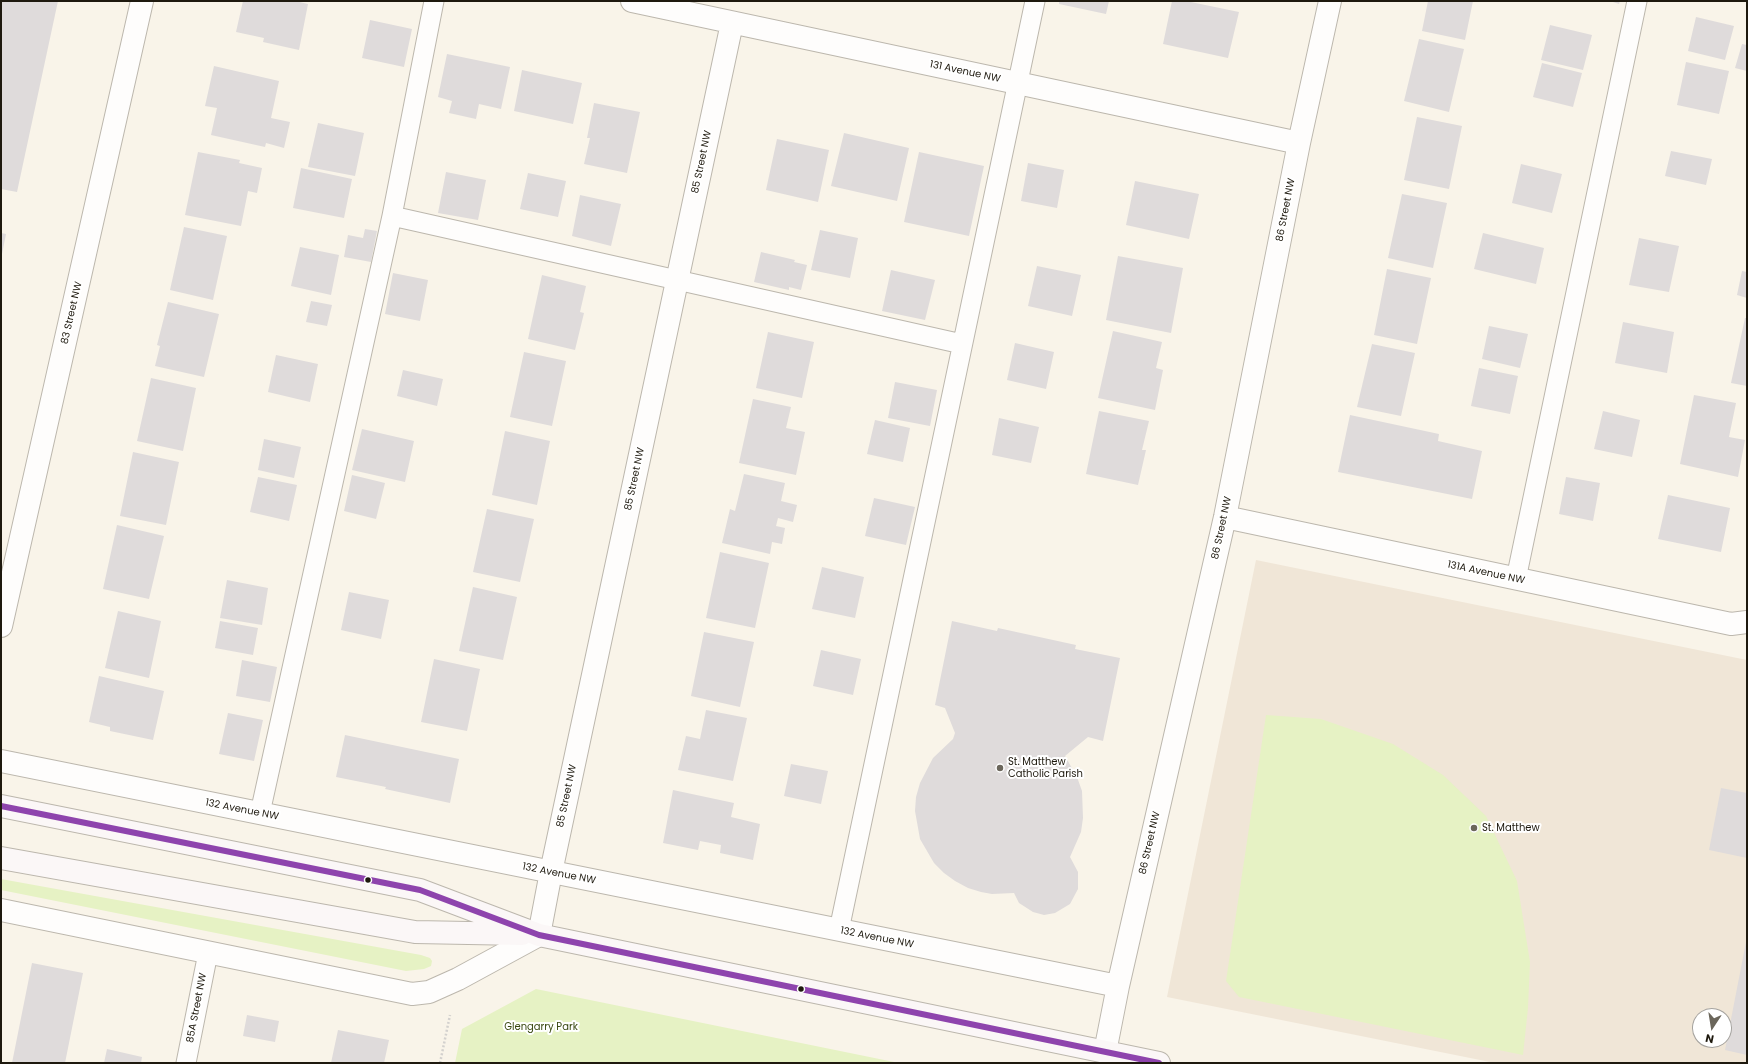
<!DOCTYPE html>
<style>
body{margin:0}
#map{position:relative;width:1748px;height:1064px;overflow:hidden;background:#f9f4e9;font-family:Poppins,sans-serif}
canvas{display:block}
.frame{position:absolute;inset:0;border:2px solid #1e190e;pointer-events:none}
.north{position:absolute;left:1692px;top:1008px;width:40px;height:40px;box-sizing:border-box;background:#fff;border:1px solid #a5a39f;border-radius:50%;rotate:192deg;font-size:11px;font-weight:700;line-height:16px;text-align:center;color:#1e190e}
.north::after{content:'';display:block;margin:auto;width:14px;height:18px;background:#6b665b;clip-path:polygon(50% 0,100% 100%,50% 72%,0 100%)}
</style>
<div id="map">
<canvas width="1748" height="1064"></canvas>
<div class="frame"></div>
<div class="north">N</div>
</div>
<script>
const ctx = document.querySelector('canvas').getContext('2d');
ctx.lineJoin = 'round';
function fill(path, color) {
  ctx.fillStyle = color;
  ctx.fill(path, 'evenodd');
}
function trace(path, color, width, dash) {
  ctx.strokeStyle = color;
  ctx.lineWidth = width;
  ctx.lineCap = dash ? 'butt' : 'round';
  ctx.setLineDash(dash || []);
  ctx.stroke(path);
}
function label(font, color, halo, rows, align = 'center') {
  ctx.font = font + ' Poppins,sans-serif';
  ctx.lineWidth = 4;
  ctx.setLineDash([]);
  ctx.textBaseline = 'middle';
  ctx.strokeStyle = halo;
  ctx.fillStyle = color;
  for (const [text, x, y, turn = 0] of rows) {
    ctx.save();
    ctx.translate(x, y);
    ctx.rotate((+turn || 0) * Math.PI / 180);
    ctx.textAlign = isNaN(turn) ? turn : align;
    if (halo) ctx.strokeText(text, 0, 0);
    ctx.fillText(text, 0, 0);
    ctx.restore();
  }
}
fill(new Path2D(`
 M1256 560 1747 660V1063H1495L1167 997ZM1700 1016H1724V1040H1700Z`), '#f0e6d7');
fill(new Path2D(`
 M1266 715 1321 719 1393 744 1443 775 1486 816 1517 881 1530 962 1528 1008 1523 1055 1239 997 1226 981Z
 M1 879 421 955 430 958 432 961 431 966 424 969 406 971 1 890Z
 M536 989 899 1063H455L462 1029Z`), '#e6f2c4');
fill(new Path2D(`
 M1 1H58L17 192 1 189Z
 M243 1H295L308 4 299 50 263 42 264 38 236 32Z
 M1059 1H1109L1106 14 1059 4Z
 M1172 1H1186L1239 12 1228 58 1163 44Z
 M1428 1H1473L1465 40 1422 31Z
 M1610 1H1620L1619 4Z
 M1696 17 1734 26 1725 60 1688 51Z
 M370 20 412 29 404 67 362 58Z
 M1550 25 1592 35 1583 70 1541 60Z
 M1419 39 1464 49 1449 112 1404 101Z
 M1742 44 1747 45V71L1735 68Z
 M447 54 510 67 501 109 479 104 476 119 449 113 452 101 438 97Z
 M1686 62 1729 71 1719 114 1677 105Z
 M1542 63 1582 73 1573 107 1533 97Z
 M214 66 279 81 271 118 290 122 284 148 266 143 265 147 211 135 217 108 205 106Z
 M522 70 582 83 573 124 514 111Z
 M594 103 640 112 627 173 584 164 590 138H587Z
 M1417 117 1462 126 1449 189 1404 180Z
 M318 123 364 133 355 176 308 167Z
 M844 133 909 148 897 201 831 186Z
 M777 139 829 150 818 202 766 190Z
 M1671 151 1712 159 1706 185 1665 176Z
 M198 152 240 160 239 163 262 168 257 193 248 191 241 226 185 215Z
 M919 152 984 166 969 236 904 222Z
 M1028 163 1064 170 1057 208 1021 201Z
 M1521 164 1562 174 1552 213 1512 203Z
 M301 168 352 179 344 218 293 208Z
 M446 172 486 180 478 220 438 213Z
 M528 173 566 181 558 217 520 209Z
 M1135 181 1199 194 1189 239 1126 225Z
 M1402 194 1447 203 1433 268 1388 258Z
 M580 195 621 204 611 246 572 236Z
 M184 227 227 236 213 300 170 290Z
 M365 229 377 231 371 262 344 257 348 235 363 238Z
 M820 230 858 238 850 278 811 270Z
 M1 233 6 234 2 254H1Z
 M1483 233 1544 248 1536 284 1474 269Z
 M1639 238 1679 246 1669 292 1629 285Z
 M300 247 339 255 331 295 291 286Z
 M761 252 795 260 794 262 807 265 801 290 789 287V290L754 282Z
 M1118 256 1183 268 1171 333 1106 320Z
 M1037 266 1081 275 1072 316 1028 306Z
 M1387 269 1431 278 1417 344 1374 335Z
 M891 270 935 280 925 320 882 311Z
 M1742 271 1747 272V298L1737 295Z
 M393 273 428 280 420 321 385 314Z
 M542 275 586 286 580 312 584 313 575 350 528 339Z
 M311 301 332 305 327 326 306 322Z
 M168 302 219 314 204 377 155 366 160 346 157 345Z
 M1745 318H1747V386L1731 383Z
 M1623 322 1674 332 1667 373 1615 363Z
 M1489 326 1528 334 1520 368 1482 359Z
 M1113 331 1162 342 1156 368 1163 370 1155 410 1098 398Z
 M768 332 814 342 802 398 756 388Z
 M1015 343 1054 352 1046 389 1007 380Z
 M1372 344 1415 353 1401 416 1357 407Z
 M524 352 566 361 552 426 510 417Z
 M276 355 318 364 310 402 268 392Z
 M1479 368 1518 376 1510 414 1471 406Z
 M403 370 443 379 437 406 397 396Z
 M151 378 196 388 183 451 137 441Z
 M895 382 937 390 930 426 888 418Z
 M1694 395 1736 403 1729 437 1745 440 1738 477 1680 464Z
 M753 399 791 407 786 428 805 432 796 475 739 463Z
 M1099 411 1149 421 1142 450H1146L1138 485 1086 474Z
 M1603 411 1640 420 1632 457 1594 449Z
 M1350 415 1439 434 1438 441 1482 451 1472 499 1338 472Z
 M999 418 1039 427 1031 463 992 455Z
 M875 420 910 428 903 462 867 454Z
 M362 429 414 441 405 482 352 470Z
 M505 431 550 441 537 505 492 495Z
 M264 439 301 447 294 478 258 470Z
 M133 452 179 462 166 525 120 516Z
 M744 474 785 483 781 501 797 505 793 522 778 518 776 526 785 528 782 544 772 542 770 554 722 543 730 509 735 511Z
 M352 475 385 483 376 519 344 511Z
 M258 477 297 485 289 521 250 512Z
 M1566 477 1600 483 1593 521 1559 514Z
 M1668 495 1730 508 1721 552 1658 539Z
 M874 498 915 507 906 545 865 536Z
 M487 509 534 519 520 582 473 572Z
 M117 525 164 536 149 599 103 589Z
 M720 552 769 563 755 628 706 618Z
 M822 567 864 577 855 618 812 609Z
 M227 580 268 588 262 625 220 618Z
 M473 587 517 597 503 660 459 651Z
 M349 592 389 600 381 639 341 630Z
 M118 611 161 621 149 678 105 668Z
 M220 621 258 628 253 655 215 648Z
 M952 621 997 631 998 628 1076 645 1075 649 1120 658 1103 741 1088 737 1065 756 1077 777 1082 791 1083 818 1081 832 1070 857 1078 872V889L1070 904 1055 913 1044 915 1033 912 1019 903 1014 893 992 894 981 892 968 888 955 881 944 873 934 863 920 839 915 811 916 797 920 783 933 758 953 739 955 733 945 708 935 705Z
 M704 632 754 642 740 707 691 696Z
 M821 650 861 659 853 695 813 686Z
 M434 659 480 669 467 731 421 722Z
 M242 660 277 667 270 702 236 696Z
 M99 676 164 691 153 740 110 731V727L89 722Z
 M706 710 747 718 733 781 678 770 686 736 700 739Z
 M228 713 263 720 254 761 219 754Z
 M345 735 459 759 450 803 385 789 386 787 336 777Z
 M791 764 828 771 821 804 784 796Z
 M1721 788 1747 793V858L1709 850Z
 M673 790 734 803 731 817 760 824 753 860 720 853 721 845 700 841 698 850 663 843Z
 M1746 942H1747V1055L1725 1050Z
 M32 963 83 973 65 1063H12Z
 M247 1015 279 1021 275 1042 243 1036Z
 M338 1030 389 1040 384 1063H331Z
 M107 1049 142 1057 141 1063H104Z`), '#dfdbdb');
const lane = new Path2D(`
 M392 216 962 344
 M1516 579 1637 1
 M260 813 392 216 434 1
 M839 930 1035 1
 M186 1063 208 953`);
const street = new Path2D(`
 M632 1 1299 143
 M1225 517 1731 624 1747 622
 M1 626 142 1
 M1 761 1118 986
 M1 910 412 994 429 992 458 979 539 935 551 872 732 23
 M1105 1052 1118 986 1225 517 1299 143 1330 1`);
const secondary = new Path2D(`
 M1 806 420 890 539 935 1159 1063
 M1 858 415 932 522 934`);
trace(lane, '#bcb7ad', 21);
trace(street, '#bcb7ad', 24);
trace(secondary, '#bcb7ad', 24);
trace(new Path2D(`
 M440 1063 450 1015`), '#d3d1ce', 2.5, [2, 2]);
trace(lane, '#fefdfc', 19);
trace(street, '#fefdfc', 22);
trace(secondary, '#fbf7f7', 22);
trace(new Path2D(`
 M1 806 420 890 539 935 1159 1063`), '#8e44ad', 6);
for (const [x, y, r, color] of [
 [1000,768,4,"#6b665b"],
 [1474,828,4,"#6b665b"],
 [368,880,3.5,"#1e190e"],
 [801,989,3.5,"#1e190e"]
]) {
  const dot = new Path2D();
  dot.arc(x, y, r, 0, 2 * Math.PI);
  ctx.fillStyle = color;
  ctx.fill(dot);
  trace(dot, '#fff', 1.5);
}
label('10px', '#1e190e', '#fff', [
 ["131 Avenue NW",965,72,12],
 ["85 Street NW",702,162,-78],
 ["86 Street NW",1286,210,-79],
 ["83 Street NW",72,313,-77],
 ["85 Street NW",635,479,-78],
 ["86 Street NW",1222,528,-78],
 ["131A Avenue NW",1486,573,12],
 ["85 Street NW",567,796,-78],
 ["132 Avenue NW",242,810,11],
 ["86 Street NW",1150,843,-77],
 ["132 Avenue NW",559,874,11],
 ["132 Avenue NW",877,938,11],
 ["85A Street NW",197,1008,-79]
]);
label('10px', '#1e190e', '#fff', [
 ["St. Matthew",1008,762],
 ["Catholic Parish",1008,774],
 ["St. Matthew",1482,828]
], 'left');
label('10px', '#384710', '#fff', [
 ["Glengarry Park",541,1027]
]);
</script>
